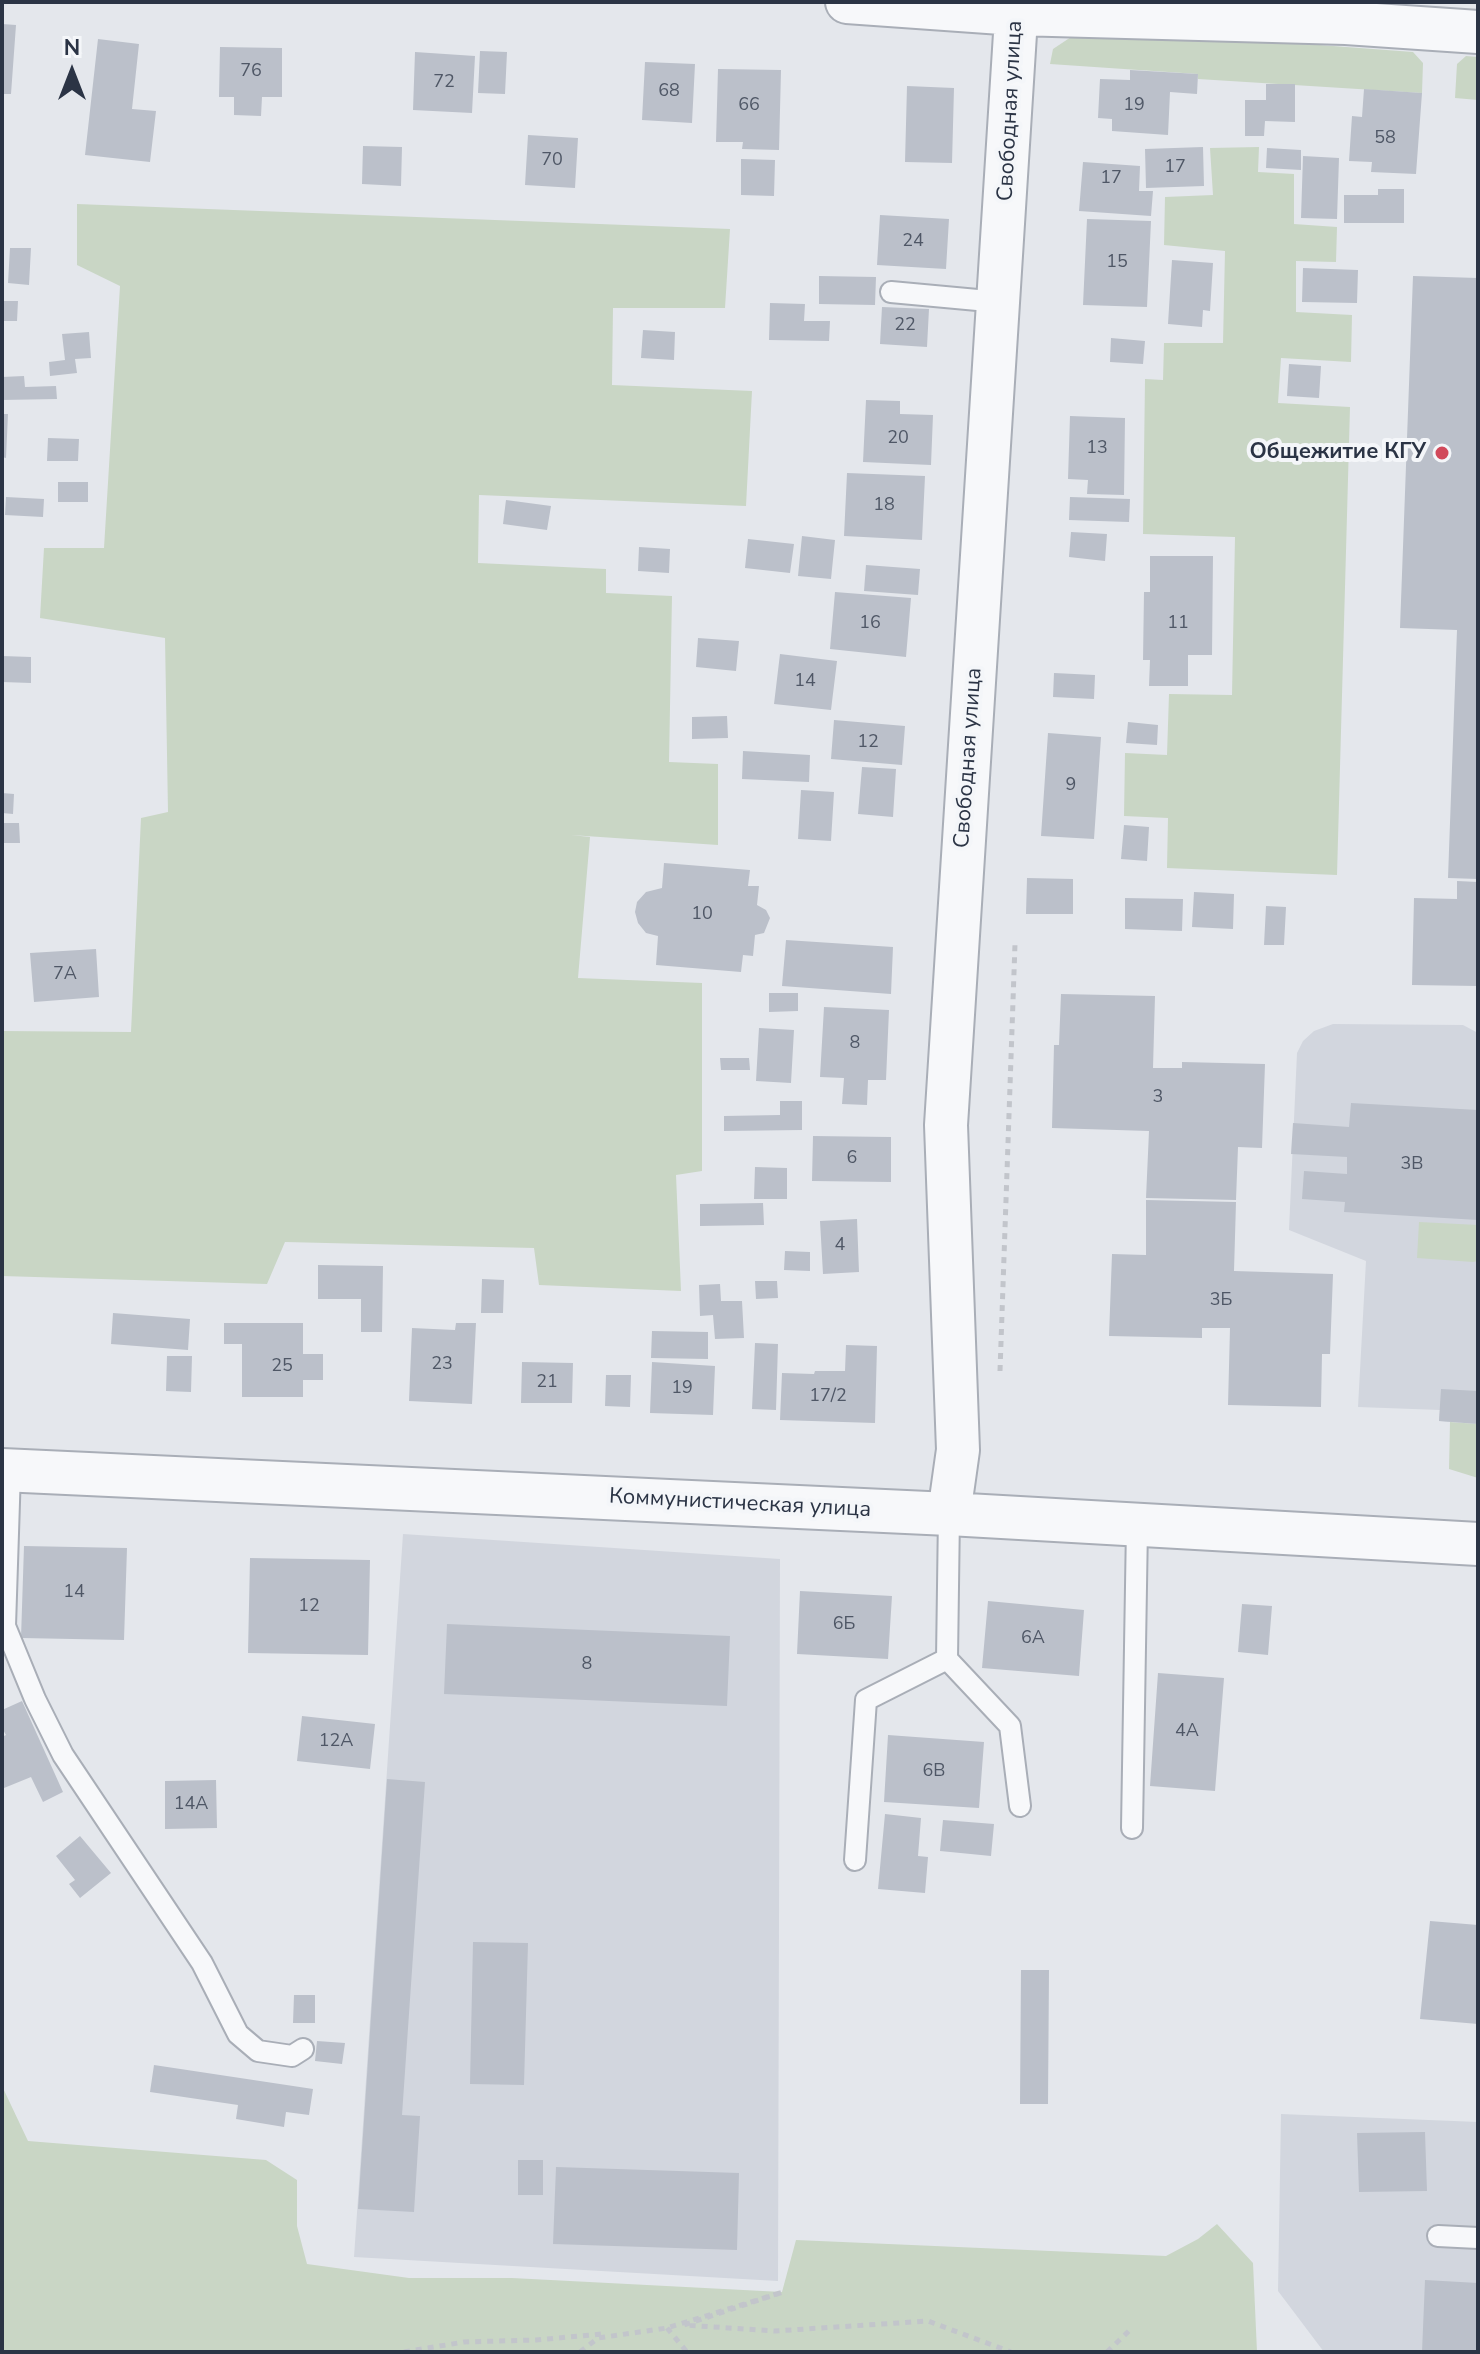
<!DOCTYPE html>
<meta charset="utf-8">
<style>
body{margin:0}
#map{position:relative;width:1480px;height:2354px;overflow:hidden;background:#e4e7ec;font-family:"Nunito Sans",sans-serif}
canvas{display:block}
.frame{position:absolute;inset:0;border:4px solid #2b3445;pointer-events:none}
.north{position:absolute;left:32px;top:32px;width:80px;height:80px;-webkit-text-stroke:6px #f4f6f9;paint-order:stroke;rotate:0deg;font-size:22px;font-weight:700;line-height:32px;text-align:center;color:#2b3445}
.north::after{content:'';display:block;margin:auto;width:28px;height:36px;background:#2b3445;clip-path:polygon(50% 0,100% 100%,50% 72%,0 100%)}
</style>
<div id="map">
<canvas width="1480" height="2354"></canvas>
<div class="frame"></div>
<div class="north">N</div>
</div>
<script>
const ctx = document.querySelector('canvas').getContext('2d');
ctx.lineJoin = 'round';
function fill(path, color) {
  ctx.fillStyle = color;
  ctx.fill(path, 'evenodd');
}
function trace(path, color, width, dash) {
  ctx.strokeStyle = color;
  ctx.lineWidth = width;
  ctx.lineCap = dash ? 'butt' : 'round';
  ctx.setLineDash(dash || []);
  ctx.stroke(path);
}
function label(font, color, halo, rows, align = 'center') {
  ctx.font = font + ' "Nunito Sans",sans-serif';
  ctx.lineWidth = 8;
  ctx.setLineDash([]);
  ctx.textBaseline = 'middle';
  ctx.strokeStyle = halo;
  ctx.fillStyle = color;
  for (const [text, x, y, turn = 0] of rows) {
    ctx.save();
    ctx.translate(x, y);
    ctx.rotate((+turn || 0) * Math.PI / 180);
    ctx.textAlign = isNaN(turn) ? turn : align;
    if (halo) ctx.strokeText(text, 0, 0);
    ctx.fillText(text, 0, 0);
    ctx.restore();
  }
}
fill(new Path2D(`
 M1333 1024 1463 1025 1478 1033V1424L1439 1421 1440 1410 1358 1407 1366 1261 1289 1230 1297 1053 1303 1041 1314 1031Z
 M403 1534 780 1559 778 2281 354 2257Z
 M1281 2114 1478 2122V2352H1324L1278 2291Z`), '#d2d6de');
fill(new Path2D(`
 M1106 29 1413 52 1423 63 1422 93 1198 79V74L1050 64 1053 49 1074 35Z
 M1466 56 1478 57V100L1455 98 1457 64Z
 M1259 147 1258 172 1294 174V224L1337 227 1336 262 1296 261V312L1352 315 1351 362 1281 358 1278 403 1350 407 1337 875 1167 868 1168 818 1124 816 1125 753 1167 755 1169 694 1232 695 1235 537 1143 534 1145 379 1163 380 1164 343H1223L1225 251 1164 245 1165 197 1213 195 1210 148Z
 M77 204 730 229 725 308H613L612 385 752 391 746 506 479 495 478 563 606 569V593L672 596 669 762 718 764V845L571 835 590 837 578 978 702 983V1171L676 1175 681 1291 539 1285 534 1248 285 1242 267 1284 2 1276V1031L131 1032 141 818 168 812 165 638 40 618 44 548H104L120 286 77 265Z
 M1419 1222 1478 1225V1261L1473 1262 1417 1258Z
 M1450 1422 1478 1424V1478L1449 1469Z
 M2 2086 28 2141 266 2160 297 2180V2226L307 2264 409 2278H512L782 2292 796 2240 1166 2256 1198 2239 1217 2224 1253 2263 1257 2352H2Z`), '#c9d6c5');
fill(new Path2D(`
 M2 24 16 25 11 94H2Z
 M98 39 139 44 132 109 156 111 150 162 85 155Z
 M220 47 282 48V97H262L261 116 234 115V97H219Z
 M480 51 507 52 505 94 478 93Z
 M415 52 475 56 472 113 413 110Z
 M645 62 695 64 692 123 642 120Z
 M718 69 781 70 779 150 742 149 743 142H716Z
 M1130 70 1198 74 1197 94 1170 92 1168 135 1112 131V119L1098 118 1100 79 1130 80Z
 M1266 84H1295V122L1265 121 1264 136H1245V100H1266Z
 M907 86 954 88 952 163 905 162Z
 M1364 89 1422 93 1416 174 1371 172 1372 162 1349 161 1352 116 1362 117Z
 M528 135 578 138 575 188 525 185Z
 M363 146 402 147 401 186 362 184Z
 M1203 147 1204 186 1146 188 1145 149Z
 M1267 148 1301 150V170L1266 168Z
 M1303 156 1339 158 1337 219 1301 218Z
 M741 159 775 160 774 196 741 195Z
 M1083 162 1140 166 1139 191H1153L1151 216 1079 211Z
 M1378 189H1404V223H1344V195H1378Z
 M880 215 949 219 946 269 877 265Z
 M1087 219 1151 221 1147 307 1083 305Z
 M10 248H31L29 285 8 283Z
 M1172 260 1213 263 1210 311 1203 310 1202 327 1168 324Z
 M1303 268 1358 270 1357 303 1302 302Z
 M819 276 876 277 875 305 819 304Z
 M1413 276 1478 278V879L1448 878 1457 630 1400 628Z
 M2 301H18L17 321H2Z
 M770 303 805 304 804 321H830L829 341 769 340Z
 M882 307 929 309 927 347 880 344Z
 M643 330 675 332 674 360 641 358Z
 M89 332 91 358 75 359 77 373 50 376 49 362 65 360 62 334Z
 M1111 338 1145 341 1143 364 1110 362Z
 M1289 364 1321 366 1319 398 1287 396Z
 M24 376 25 387 56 386 57 399 2 400V377Z
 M866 400 900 401V414L933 415 931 465 863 462Z
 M2 414H8L6 458 2 457Z
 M1070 416 1125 418 1124 495 1087 494 1088 480 1068 479Z
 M48 438 79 439 78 461H47Z
 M847 473 925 476 922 540 844 536Z
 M58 482H88V502H58Z
 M6 497 44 499 43 517 5 515Z
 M1070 497 1130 499 1129 522 1069 520Z
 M506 500 551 506 547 530 503 524Z
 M1071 532 1107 534 1105 561 1069 557Z
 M802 536 835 540 831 579 798 576Z
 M748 539 794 544 790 573 745 568Z
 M639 547 670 549 669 573 638 571Z
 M1150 556H1213L1212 655H1188V686H1149L1150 660H1143L1144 592H1150Z
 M866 565 920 569 918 595 864 591Z
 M835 592 911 598 906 657 830 649Z
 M698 638 739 641 736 671 696 667Z
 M780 654 837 661 831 710 774 704Z
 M2 656 31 657V683L2 682Z
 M1054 673 1095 675 1094 699 1053 697Z
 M727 716 728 738 692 739V717Z
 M834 720 905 726 902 765 831 759Z
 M1128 722 1158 725 1157 745 1126 743Z
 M1048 733 1101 737 1094 839 1041 836Z
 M743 751 810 755 809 782 742 779Z
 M862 767 896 769 893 817 858 814Z
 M801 790 834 792 831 841 798 839Z
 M2 793 14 794 13 814 2 813Z
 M2 823H19L20 843H2Z
 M1124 825 1149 827 1147 861 1121 859Z
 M664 863 750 870 748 886H759L757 905 766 910 770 918 764 933 755 935 753 956 743 955 741 972 656 965 658 936 646 933 638 923 635 912 637 902 646 892 662 888Z
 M1027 878 1073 879V914H1026Z
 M1457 881 1478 882V986L1412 985 1414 898 1457 899Z
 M1194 892 1234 894 1233 929 1192 927Z
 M1125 898 1183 899 1182 931 1125 929Z
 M1266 906 1286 907 1284 945H1264Z
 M786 940 893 947 891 994 782 986Z
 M96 949 99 997 34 1002 30 953Z
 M769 993H798V1011L769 1012Z
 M1061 994 1155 996 1153 1068H1182V1062L1265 1064 1262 1148 1238 1147 1236 1200 1146 1198 1149 1131 1052 1128 1054 1045H1059Z
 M824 1007 889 1010 886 1080H868L867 1105 842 1104 844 1078 820 1077Z
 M759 1028 794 1030 791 1083 756 1081Z
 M720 1058H749L750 1070H721Z
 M780 1101H802V1130L724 1131V1116L780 1115Z
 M1351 1103 1478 1110V1220L1344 1212 1345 1202 1302 1199 1304 1171 1347 1174V1157L1291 1154 1293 1123 1349 1127Z
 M813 1136 891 1137V1182L812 1181Z
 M755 1167 787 1168V1199H754Z
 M1146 1200 1236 1202 1234 1271 1333 1274 1330 1354H1322L1321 1407 1228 1405 1230 1328H1202V1338L1109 1336 1112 1254 1146 1255Z
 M763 1203 764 1225 700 1226V1204Z
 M857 1219 859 1272 823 1274 820 1221Z
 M785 1251 810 1252V1271L784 1270Z
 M318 1265 383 1266 382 1332H361V1299H318Z
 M482 1279 504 1280 503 1313H481Z
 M755 1281H777L778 1298 756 1299Z
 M720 1284 721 1301H742L744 1338 715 1339 713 1315 700 1316 699 1285Z
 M113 1313 190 1319 188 1350 111 1344Z
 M224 1323H303V1354H323V1380H303V1397H242V1344H224Z
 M456 1323H476L472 1404 409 1401 412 1328 455 1330Z
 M652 1331 708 1332V1359L651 1358Z
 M755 1343 778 1344 776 1410 752 1409Z
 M846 1345 877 1346 875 1423 780 1420 782 1373 814 1374 815 1371H845Z
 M167 1356H192L191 1392 166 1391Z
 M522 1362 573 1363 572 1403H521Z
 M652 1362 715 1366 713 1415 650 1413Z
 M606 1375H631L630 1407 605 1406Z
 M1441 1389 1478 1391V1424L1439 1421Z
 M24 1546 127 1548 124 1640 21 1638Z
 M250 1558 370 1560 368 1655 248 1653Z
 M800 1591 892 1596 888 1659 797 1654Z
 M988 1601 1084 1610 1079 1676 982 1668Z
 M1242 1604 1272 1606 1268 1655 1238 1652Z
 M447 1624 730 1636 727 1706 444 1694Z
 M1158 1673 1224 1678 1215 1791 1150 1786Z
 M22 1701 63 1792 43 1802 31 1777 4 1788 2 1785V1737L6 1735 2 1728V1710Z
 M302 1716 375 1724 370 1769 297 1761Z
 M888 1735 984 1742 979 1808 884 1802Z
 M387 1779 425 1782 402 2115 420 2116 414 2212 358 2209Z
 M216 1780 217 1828 165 1829V1781Z
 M885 1814 921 1818 918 1856 928 1857 925 1893 878 1889Z
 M943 1820 994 1824 991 1856 940 1851Z
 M80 1836 111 1873 80 1898 69 1884 75 1880 56 1856Z
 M1430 1921 1478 1925V2024L1420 2019Z
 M473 1942 528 1943 524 2085 470 2084Z
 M1021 1970H1049L1048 2104H1020Z
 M294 1995H315V2023H293Z
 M317 2041 345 2043 342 2064 315 2061Z
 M154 2065 313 2089 309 2115 286 2112 284 2127 236 2119 238 2105 150 2092Z
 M1425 2132 1427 2191 1359 2192 1357 2133Z
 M518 2160H543V2195H518Z
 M556 2167 739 2173 737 2250 553 2244Z
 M1425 2280 1478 2283V2352H1422Z`), '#bbc0ca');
const lane = new Path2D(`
 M891 292 999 302
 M10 1471 5 1626 35 1699 63 1755 202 1963 238 2034 258 2051 292 2056 303 2049
 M947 1659 1010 1726 1020 1806
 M1132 1828 1137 1526
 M855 1860 866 1700 947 1659 949 1514
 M1438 2236 1478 2238`);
const street = new Path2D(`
 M847 2 1016 14 1346 23 1478 32
 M2 1470 949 1514 1478 1544
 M949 1514 958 1450 946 1125 1017 2`);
trace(lane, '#a9aeb7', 24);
trace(street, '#a9aeb7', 46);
trace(new Path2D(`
 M1000 1371 1015 944
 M667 2328 687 2352
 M404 2352 464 2342 536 2340 602 2334
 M580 2352 598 2338 667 2328 783 2292 684 2325 775 2331 928 2321 1011 2352
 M1107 2352 1132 2328`), '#c2c5cb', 5, [6, 6]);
trace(lane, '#f7f8fa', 20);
trace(street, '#f7f8fa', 42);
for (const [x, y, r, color] of [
 [1442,453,8,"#d1495b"]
]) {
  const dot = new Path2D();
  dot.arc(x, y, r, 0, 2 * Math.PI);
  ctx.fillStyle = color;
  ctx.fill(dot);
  trace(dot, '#f4f6f9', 3);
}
label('18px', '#4f5766', null, [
 ["76",251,72],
 ["72",444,83],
 ["68",669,92],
 ["66",749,106],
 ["19",1134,106],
 ["58",1385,139],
 ["70",552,161],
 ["17",1175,168],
 ["17",1111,179],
 ["24",913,242],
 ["15",1117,263],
 ["22",905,326],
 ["20",898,439],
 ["13",1097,449],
 ["18",884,506],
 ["16",870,624],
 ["11",1178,624],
 ["14",805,682],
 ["12",868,743],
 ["9",1071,786],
 ["10",702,915],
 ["7А",65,975],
 ["8",855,1044],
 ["3",1158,1098],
 ["6",852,1159],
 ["3В",1412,1165],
 ["4",840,1246],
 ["3Б",1221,1301],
 ["23",442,1365],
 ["25",282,1367],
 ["21",547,1383],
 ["19",682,1389],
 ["17/2",828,1397],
 ["14",74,1593],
 ["12",309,1607],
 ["6Б",844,1625],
 ["6А",1033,1639],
 ["8",587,1665],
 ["4А",1187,1732],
 ["12А",336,1742],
 ["6В",934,1772],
 ["14А",191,1805]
]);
label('22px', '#2b3445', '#f4f6f9', [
 ["Свободная улица",1011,111,-87],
 ["Свободная улица",969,758,-86],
 ["Коммунистическая улица",740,1504,3]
]);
label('bold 22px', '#2b3445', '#f4f6f9', [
 ["Общежитие КГУ",1426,453]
], 'right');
</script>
